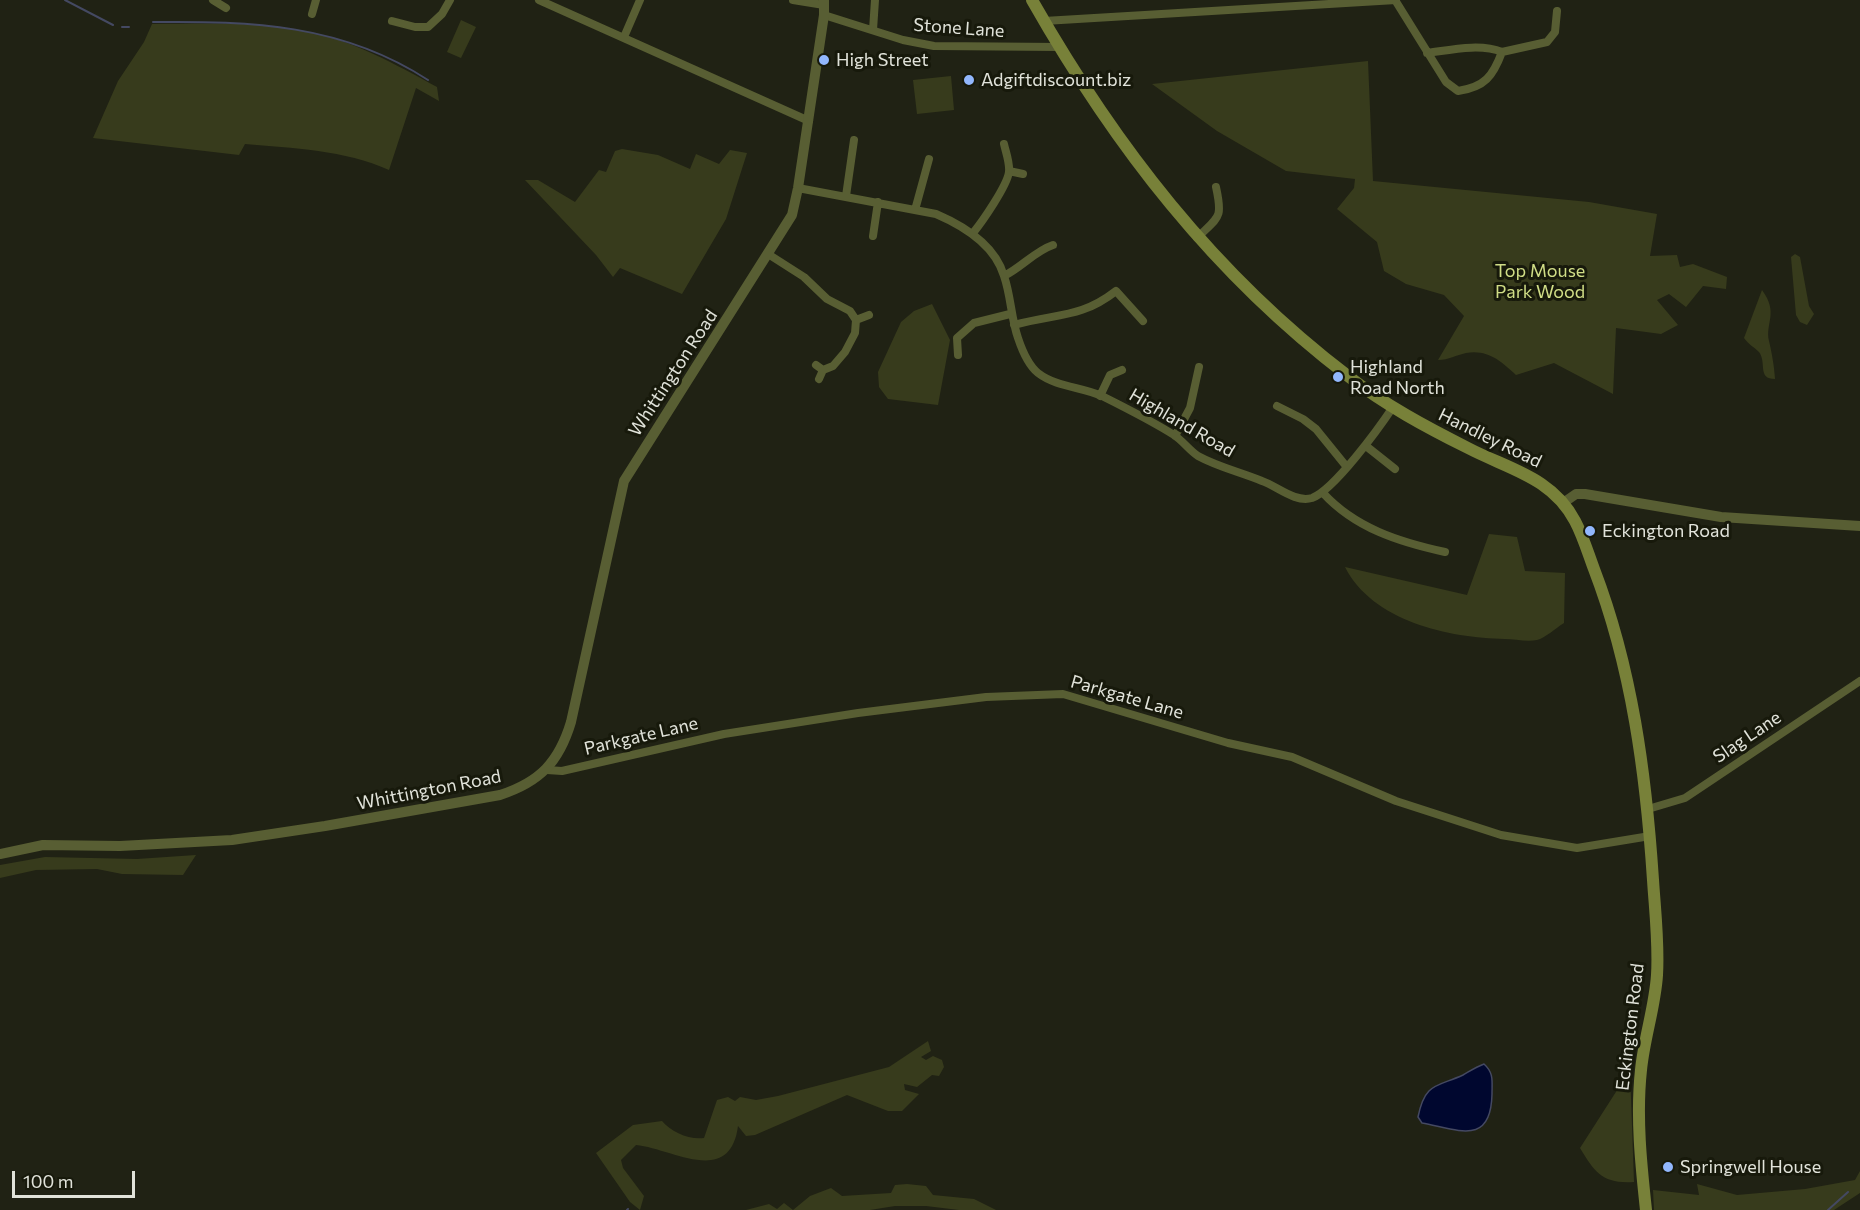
<!DOCTYPE html>
<style>
body{margin:0}
#map{position:relative;width:1860px;height:1210px;overflow:hidden;background:#202214;font-family:Commissioner,sans-serif}
canvas{display:block}
.scale{position:absolute;left:12px;top:1171px;width:123px;height:27px;box-sizing:border-box;border:3px solid #e1e3da;border-top:0;padding-left:8px;font-size:18px;line-height:21px;white-space:nowrap;color:#e1e3da;-webkit-text-stroke:4px #17190b;paint-order:stroke}
</style>
<div id="map">
<canvas width="1860" height="1210"></canvas>
<div class="scale">100 m</div>
</div>
<script>
const ctx = document.querySelector('canvas').getContext('2d');
ctx.lineJoin = 'round';
function fill(path, color) {
  ctx.fillStyle = color;
  ctx.fill(path, 'evenodd');
}
function trace(path, color, width, dash) {
  ctx.strokeStyle = color;
  ctx.lineWidth = width;
  ctx.lineCap = dash ? 'butt' : 'round';
  ctx.setLineDash(dash || []);
  ctx.stroke(path);
}
function label(font, color, halo, rows, align = 'center') {
  ctx.font = font + ' Commissioner,sans-serif';
  ctx.lineWidth = 6;
  ctx.setLineDash([]);
  ctx.textBaseline = 'middle';
  ctx.strokeStyle = halo;
  ctx.fillStyle = color;
  for (const [text, x, y, turn = 0] of rows) {
    ctx.save();
    ctx.translate(x, y);
    ctx.rotate((+turn || 0) * Math.PI / 180);
    ctx.textAlign = isNaN(turn) ? turn : align;
    if (halo) ctx.strokeText(text, 0, 0);
    ctx.fillText(text, 0, 0);
    ctx.restore();
  }
}
fill(new Path2D(`
 M461 20 476 27 461 58 447 52Z
 M152 24C202 24 256 21 305 31 352 40 395 64 437 87L439 101 416 88 389 170C345 150 292 148 245 144L239 155 93 138 118 81 144 42Z
 M1368 61 1373 181 1589 202 1657 214 1650 256 1677 255 1680 267 1693 264 1727 277 1726 289 1703 286 1686 307 1669 294 1657 300 1678 325 1661 334 1616 328 1613 394 1554 363 1516 375C1502 362 1488 349 1466 353 1456 355 1449 360 1438 360L1464 316 1444 295 1406 284 1384 271 1377 242 1337 209 1354 188 1355 179 1286 171 1217 131 1152 84Z
 M951 76 954 110 917 114 913 80Z
 M622 149 658 155 690 169 696 154 719 164 730 150 747 153 726 219 682 294 620 268 613 277 596 255 525 180H538L575 202 599 170 606 172 615 151Z
 M1795 254 1800 257 1809 306 1814 314 1807 325 1800 322 1796 315 1791 257Z
 M1762 290C1779 313 1765 323 1769 341 1772 354 1774 365 1775 379 1757 379 1767 363 1759 352 1754 347 1748 344 1744 338Z
 M932 304 950 340 938 405 888 399 879 387 878 372 901 322 914 311Z
 M1489 534 1517 537 1525 571 1565 573 1564 623C1556 628 1545 638 1537 640 1527 642 1514 639 1505 639 1449 638 1372 621 1345 567L1467 595Z
 M196 855 183 875 122 874 97 869 36 870 0 878V865L45 857 137 859Z
 M928 1041 931 1051 921 1057 926 1060 933 1056 942 1060 944 1067 939 1076 932 1075 917 1087 904 1084 905 1090 919 1094 902 1111H888L847 1095 755 1135 746 1136 738 1126C730 1188 671 1148 636 1145L621 1160 623 1168 644 1196 640 1210 630 1202 596 1153 633 1125 662 1121C671 1132 689 1140 704 1138L717 1100 728 1097 735 1101 740 1097 756 1100 778 1096 889 1067Z
 M1630 1070 1634 1182C1603 1184 1595 1173 1580 1148Z
 M1860 1171V1193L1834 1210H1654L1653 1190 1699 1195 1697 1184 1737 1195 1805 1189 1855 1180Z
 M907 1184 926 1186 933 1195 974 1199 996 1210H959L926 1206H895L870 1210H746L769 1204 777 1209 784 1203 793 1210 810 1196 831 1188 842 1196 891 1193 895 1185Z`), '#373b1c');
const water = new Path2D(`
 M1484 1064C1494 1073 1492 1081 1492 1094 1491 1146 1459 1130 1422 1123L1418 1117C1425 1082 1437 1087 1463 1075 1470 1071 1476 1067 1484 1064Z`);
fill(water, '#00072f');
trace(water, '#444962', 1.5);
trace(new Path2D(`
 M65 0 113 25
 M153 22C252 21 342 24 428 80
 M122 27H129
 M627 1210 628 1209
 M1828 1210 1848 1192`), '#444962', 2);
trace(new Path2D(`
 M213 0 226 8
 M539 0 809 121
 M793 0 824 5
 M1395 0 1446 82 1458 91C1485 87 1493 76 1502 52L1547 42 1555 32 1557 11
 M312 14 316 0
 M824 15 903 40 934 46 1059 47
 M392 21 415 27H428L442 14 450 0
 M1044 21 1396 0
 M873 30 875 0
 M624 37 640 0
 M1427 53C1450 50 1480 43 1502 52
 M1009 171 1023 174
 M798 188 936 214C964 226 995 245 1004 276 1011 296 1011 318 1018 338 1022 350 1028 365 1038 373 1056 387 1082 387 1102 396 1126 408 1152 421 1174 435 1183 441 1189 450 1198 456 1218 467 1240 472 1262 481 1277 486 1295 503 1312 498 1334 490 1379 428 1393 407
 M846 196 854 140
 M915 210 929 159
 M973 233C982 222 1007 186 1009 172 1010 163 1006 153 1004 144
 M873 236 878 202
 M1197 238C1219 216 1223 219 1216 187
 M768 254 804 277 827 299 850 311 856 320 855 333 845 352 833 366 823 370
 M1004 276C1022 267 1035 251 1053 245
 M856 320 869 315
 M1014 325C1056 313 1080 319 1116 291L1143 321
 M958 355 957 338 974 323 1010 314
 M816 365 823 370 819 379
 M1100 396 1110 375 1122 370
 M1277 406 1303 419 1316 429 1346 466
 M1175 436 1190 408 1199 367
 M1366 446 1395 469
 M1323 493C1355 528 1399 542 1445 552
 M547 770 562 771 724 734 858 713 986 697 1063 694 1228 743 1292 757 1396 801 1501 835 1577 848 1650 836
 M1648 809 1685 798 1860 681`), '#585e33', 8);
trace(new Path2D(`
 M1563 503 1576 494H1585L1721 517 1860 526
 M0 854 43 845 120 846 232 840 325 826 500 795C540 782 559 762 571 722L624 481 792 215 798 188 824 15V0`), '#585e33', 10);
trace(new Path2D(`
 M1032 0C1115 146 1214 274 1348 376 1385 405 1426 427 1468 448 1508 469 1552 477 1575 521 1583 536 1588 553 1594 569 1632 668 1646 774 1653 880 1655 911 1659 944 1657 975 1655 1007 1644 1038 1641 1070 1636 1116 1641 1164 1646 1210`), '#788139', 12);
for (const [x, y, r, color] of [
 [824,60,6,"#92b7fd"],
 [969,80,6,"#92b7fd"],
 [1338,377,6,"#92b7fd"],
 [1590,531,6,"#92b7fd"],
 [1668,1167,6,"#92b7fd"]
]) {
  const dot = new Path2D();
  dot.arc(x, y, r, 0, 2 * Math.PI);
  ctx.fillStyle = color;
  ctx.fill(dot);
  trace(dot, '#17190b', 2);
}
label('18px', '#e1e3da', '#17190b', [
 ["Stone Lane",959,28,4],
 ["Whittington Road",673,373,-57],
 ["Highland Road",1182,423,30],
 ["Handley Road",1490,438,26],
 ["Parkgate Lane",1127,697,16],
 ["Parkgate Lane",641,736,-13],
 ["Slag Lane",1747,737,-34],
 ["Whittington Road",429,790,-11],
 ["Eckington Road",1630,1027,-83]
]);
label('18px', '#e1e3da', '#17190b', [
 ["High Street",836,60],
 ["Adgiftdiscount.biz",981,80],
 ["Highland",1350,367],
 ["Road North",1350,388],
 ["Eckington Road",1602,531],
 ["Springwell House",1680,1167]
], 'left');
label('18px', '#d0dd86', '#17190b', [
 ["Top Mouse",1540,271],
 ["Park Wood",1540,292]
]);
</script>
